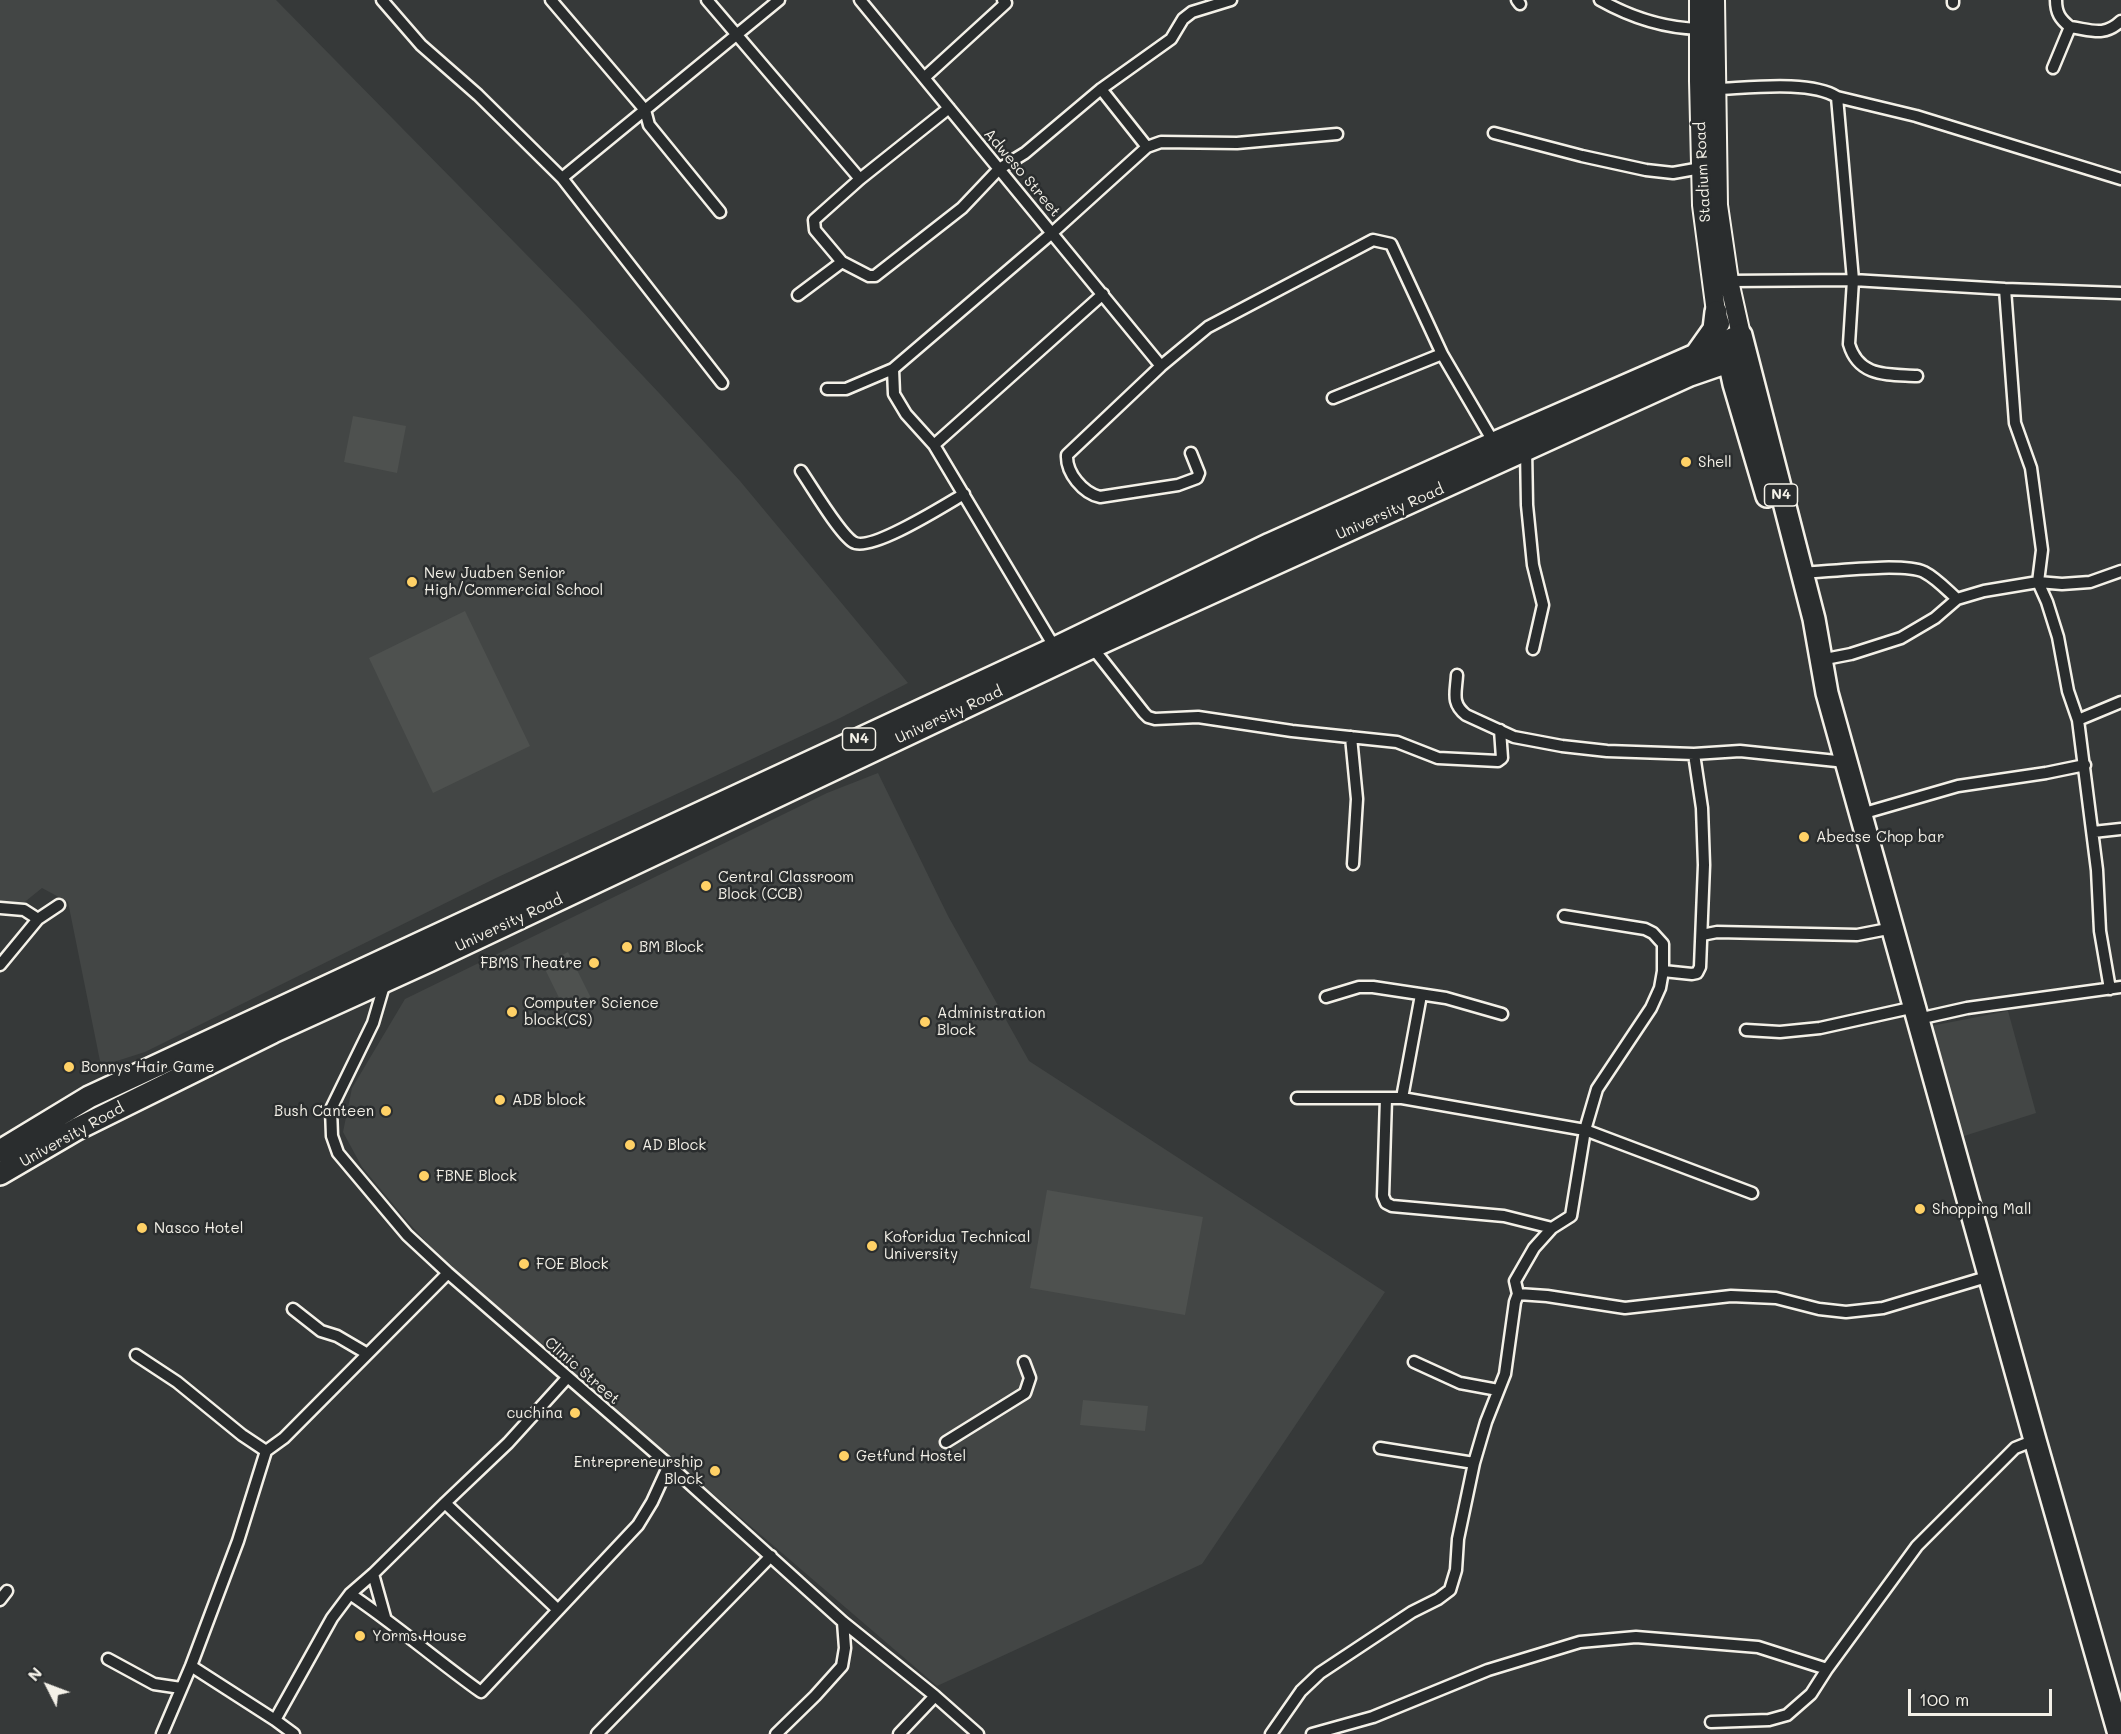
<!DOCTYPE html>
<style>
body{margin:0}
#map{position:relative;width:2121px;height:1734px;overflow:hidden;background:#363939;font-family:Mali,sans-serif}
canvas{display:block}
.north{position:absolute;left:18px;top:1656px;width:60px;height:60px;-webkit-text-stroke:4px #2a2d2e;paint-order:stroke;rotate:312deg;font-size:16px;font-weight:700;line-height:24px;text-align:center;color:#f4f1e8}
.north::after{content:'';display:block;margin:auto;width:21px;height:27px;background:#f4f1e8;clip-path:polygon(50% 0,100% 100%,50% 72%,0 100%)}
.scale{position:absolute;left:1908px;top:1689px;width:144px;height:27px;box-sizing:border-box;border:3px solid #f4f1e8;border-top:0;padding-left:8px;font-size:18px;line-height:21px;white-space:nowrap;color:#f4f1e8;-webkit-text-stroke:4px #2a2d2e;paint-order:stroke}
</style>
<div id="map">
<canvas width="2121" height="1734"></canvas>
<div class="north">N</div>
<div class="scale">100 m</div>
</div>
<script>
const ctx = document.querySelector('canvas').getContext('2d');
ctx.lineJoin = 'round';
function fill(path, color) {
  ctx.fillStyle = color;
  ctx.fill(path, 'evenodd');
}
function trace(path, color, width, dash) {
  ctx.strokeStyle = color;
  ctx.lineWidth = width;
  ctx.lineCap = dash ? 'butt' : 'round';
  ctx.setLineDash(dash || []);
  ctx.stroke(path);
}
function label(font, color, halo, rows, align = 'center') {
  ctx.font = font + ' Mali,sans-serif';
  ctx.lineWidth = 5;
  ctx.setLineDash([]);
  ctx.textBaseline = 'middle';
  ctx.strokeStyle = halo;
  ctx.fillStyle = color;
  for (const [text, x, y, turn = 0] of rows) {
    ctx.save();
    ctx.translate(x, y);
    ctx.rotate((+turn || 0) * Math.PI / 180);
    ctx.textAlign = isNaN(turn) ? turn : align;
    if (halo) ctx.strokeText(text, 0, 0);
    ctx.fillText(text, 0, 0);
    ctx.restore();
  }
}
fill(new Path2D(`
 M0 0H276L579 308 660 394 740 481 908 683 840 718 496 878 145 1052 101 1066 68 902 42 888 11 913 0 902Z
 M878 773 948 916 1029 1061 1385 1292 1202 1564 937 1686 452 1270 408 1222 362 1167 343 1132 352 1088 405 999 827 793Z
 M2008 1011 2036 1113 1961 1137 1931 1026Z`), '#434645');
fill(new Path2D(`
 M353 416 406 426 397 473 344 462Z
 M465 611 530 746 433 793 369 658Z
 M568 952 592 1000 566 1012 543 965Z
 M1047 1190 1203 1217 1185 1315 1030 1288Z
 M1083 1400 1148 1406 1145 1431 1080 1425Z`), '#4e514f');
const street = new Path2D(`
 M382 0 421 45 478 95 562 178 722 383
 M551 0 645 110 649 125 720 212
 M707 0 860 179
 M860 0 1161 366
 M1517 0 1520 4
 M1600 0C1632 18 1663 28 1699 29
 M1953 3V0
 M2070 27C2092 30 2104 37 2121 21
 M2053 68 2070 27C2060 19 2056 13 2056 0
 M925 77 1006 3 1003 0
 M1101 89 1147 147 1161 142 1237 143 1337 134
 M1715 89C1748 88 1810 80 1837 97
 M949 108 860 179 814 220 815 230 842 262 869 276H875L962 208 999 169 1025 153 1101 89 1171 39 1183 19 1192 12 1231 0
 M1494 133 1582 156 1646 170 1673 173 1701 168
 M562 178 779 0
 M1729 281 1853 280 2005 289 2121 293
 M2005 289 2015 423 2031 468 2042 550 2038 582 2047 602 2058 637 2068 691 2078 720 2097 870 2100 931 2110 989
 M1103 294 934 445 906 414 894 394 893 369 1052 233 1147 147
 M798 295 842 262
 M1917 376C1888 374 1859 378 1849 344L1853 280 1837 97 1916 116 2121 179
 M827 389H846L893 369
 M1333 398 1442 354
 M934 445 1055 648
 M1526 449 1527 505 1533 565 1543 605 1533 649
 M1191 453 1199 473 1197 478 1178 485 1100 497C1083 493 1066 473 1067 455L1161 366 1208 327 1373 240 1391 244 1442 354 1494 443
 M801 471C812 487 839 533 853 542 870 553 945 505 964 494
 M1801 573C1828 572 1902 562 1924 572 1936 578 1947 590 1957 599
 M1092 647 1144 713 1148 717 1155 719 1198 717 1292 731 1397 742 1438 758 1498 761 1502 758 1500 730
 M1820 660 1851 654 1901 638 1935 618 1957 599 1984 591 2038 582 2062 584 2090 582 2121 571
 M1457 675C1456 693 1451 703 1466 715L1514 737 1562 746 1607 751 1694 754 1740 751 1846 762
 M2078 720 2121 702
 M1351 737 1357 799 1353 864
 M1861 814 1958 786 2046 773 2085 765
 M2093 832 2121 829
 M0 908 24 910 38 919
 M1702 935 1717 932 1857 935 1893 928
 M0 965 38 919 59 905
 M1663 971 1692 974 1697 973 1700 967 1704 865 1702 808 1694 754
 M385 982 373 1023 331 1109 332 1136 338 1153 407 1235 448 1273 669 1465 843 1622 935 1696 978 1734
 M1326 997 1359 987H1373L1446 998 1502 1014
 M1918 1019 1967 1008 2121 987
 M1746 1030 1780 1032 1820 1028 1915 1007
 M1297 1098H1402L1585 1130 1752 1193
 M1386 1098 1383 1196 1386 1203 1392 1206 1504 1216 1552 1228
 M1402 1098 1421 995
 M1518 1294 1515 1281 1534 1248 1552 1228 1571 1216 1585 1130 1597 1089 1651 1008 1660 988 1663 971V944L1653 933 1645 929 1564 916
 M293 1309 321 1331 337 1336 366 1353
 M136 1355 177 1382 242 1435 266 1451
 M1414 1362 1460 1383 1498 1390
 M946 1442 1025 1393 1030 1378 1024 1362
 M1380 1448 1474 1463
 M445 1503 557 1609
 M373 1574 385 1617
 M350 1594C395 1624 436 1660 481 1692L638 1525 652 1502 669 1465
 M0 1600 7 1591
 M108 1659 154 1684 181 1688
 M191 1666 275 1720 332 1618 350 1594 373 1574 445 1503 508 1443 567 1378
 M275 1720 294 1734
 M1711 1722 1769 1720 1787 1715 1811 1694 1827 1669 1917 1546 2015 1448 2035 1440
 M162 1734 191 1666 238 1541 266 1451 284 1438 448 1273
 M597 1734 771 1556
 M776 1734 815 1696 842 1666 845 1648 843 1622
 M899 1734 935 1696
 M1271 1734 1301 1691 1320 1673 1412 1612 1438 1599 1450 1590 1456 1570 1458 1539 1474 1463 1486 1422 1505 1374 1515 1302 1518 1294 1547 1296 1625 1308 1731 1296 1776 1298 1819 1309 1846 1312 1883 1308 1990 1276
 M1312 1734 1373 1717 1488 1670 1580 1642 1636 1637 1758 1647 1827 1669`);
const primary = new Path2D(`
 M1699 0V81L1702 205 1716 312 1720 324
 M1715 0 1718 205 1729 281 1741 335`);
const highway = new Path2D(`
 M1726 347 1734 384 1767 496
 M1697 353 1714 329 1716 312
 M0 1151 89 1097 1055 648 1270 544 1494 443 1741 335 1814 619 1827 693 2035 1440 2119 1734
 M0 1174 77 1129 273 1032 429 961 1092 647 1690 375 1745 356`);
trace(street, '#f4f1e8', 15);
trace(primary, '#f4f1e8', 22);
trace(highway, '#f4f1e8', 26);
trace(street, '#2a2d2e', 10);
trace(primary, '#2a2d2e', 18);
trace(highway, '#2a2d2e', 21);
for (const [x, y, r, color] of [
 [1686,462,6,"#ffd166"],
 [412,582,6,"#ffd166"],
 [1804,837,6,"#ffd166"],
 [706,886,6,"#ffd166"],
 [627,947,6,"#ffd166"],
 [594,963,6,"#ffd166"],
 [512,1012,6,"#ffd166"],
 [925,1022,6,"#ffd166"],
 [69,1067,6,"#ffd166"],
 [500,1100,6,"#ffd166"],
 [386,1111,6,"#ffd166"],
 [630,1145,6,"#ffd166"],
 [424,1176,6,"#ffd166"],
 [1920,1209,6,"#ffd166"],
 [142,1228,6,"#ffd166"],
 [872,1246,6,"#ffd166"],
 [524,1264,6,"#ffd166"],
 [575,1413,6,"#ffd166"],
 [844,1456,6,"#ffd166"],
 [715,1471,6,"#ffd166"],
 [360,1636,6,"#ffd166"]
]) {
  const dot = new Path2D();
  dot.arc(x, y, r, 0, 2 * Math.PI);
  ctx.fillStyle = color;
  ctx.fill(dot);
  trace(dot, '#2a2d2e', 2);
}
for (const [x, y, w] of [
 [1781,495,33],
 [859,739,33]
]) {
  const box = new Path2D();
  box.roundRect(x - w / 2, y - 11, w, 22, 4.5);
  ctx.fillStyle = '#2a2d2e';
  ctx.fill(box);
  trace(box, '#f4f1e8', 1.5);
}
label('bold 14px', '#f4f1e8', null, [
 ["N4",1781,495],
 ["N4",859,739]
]);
label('15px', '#f4f1e8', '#2a2d2e', [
 ["Stadium Road",1703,172,-93],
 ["Adweso Street",1022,173,50],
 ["University Road",1390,512,-24],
 ["University Road",949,715,-25],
 ["University Road",509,923,-25],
 ["University Road",72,1135,-29],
 ["Clinic Street",582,1371,41]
]);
label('15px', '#f4f1e8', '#2a2d2e', [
 ["Shell",1698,462],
 ["New Juaben Senior",424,573],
 ["High/Commercial School",424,590],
 ["Abease Chop bar",1816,837],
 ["Central Classroom",718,877],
 ["Block (CCB)",718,894],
 ["BM Block",639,947],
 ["FBMS Theatre",582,963,"right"],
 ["Computer Science",524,1003],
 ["block(CS)",524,1020],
 ["Administration",937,1013],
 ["Block",937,1030],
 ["Bonnys Hair Game",81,1067],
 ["ADB block",512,1100],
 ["Bush Canteen",374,1111,"right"],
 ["AD Block",642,1145],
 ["FBNE Block",436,1176],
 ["Shopping Mall",1932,1209],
 ["Nasco Hotel",154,1228],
 ["Koforidua Technical",884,1237],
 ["University",884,1254],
 ["FOE Block",536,1264],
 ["cuchina",563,1413,"right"],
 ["Getfund Hostel",856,1456],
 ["Entrepreneurship",703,1462,"right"],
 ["Block",703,1479,"right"],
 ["Yorms House",372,1636]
], 'left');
</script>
